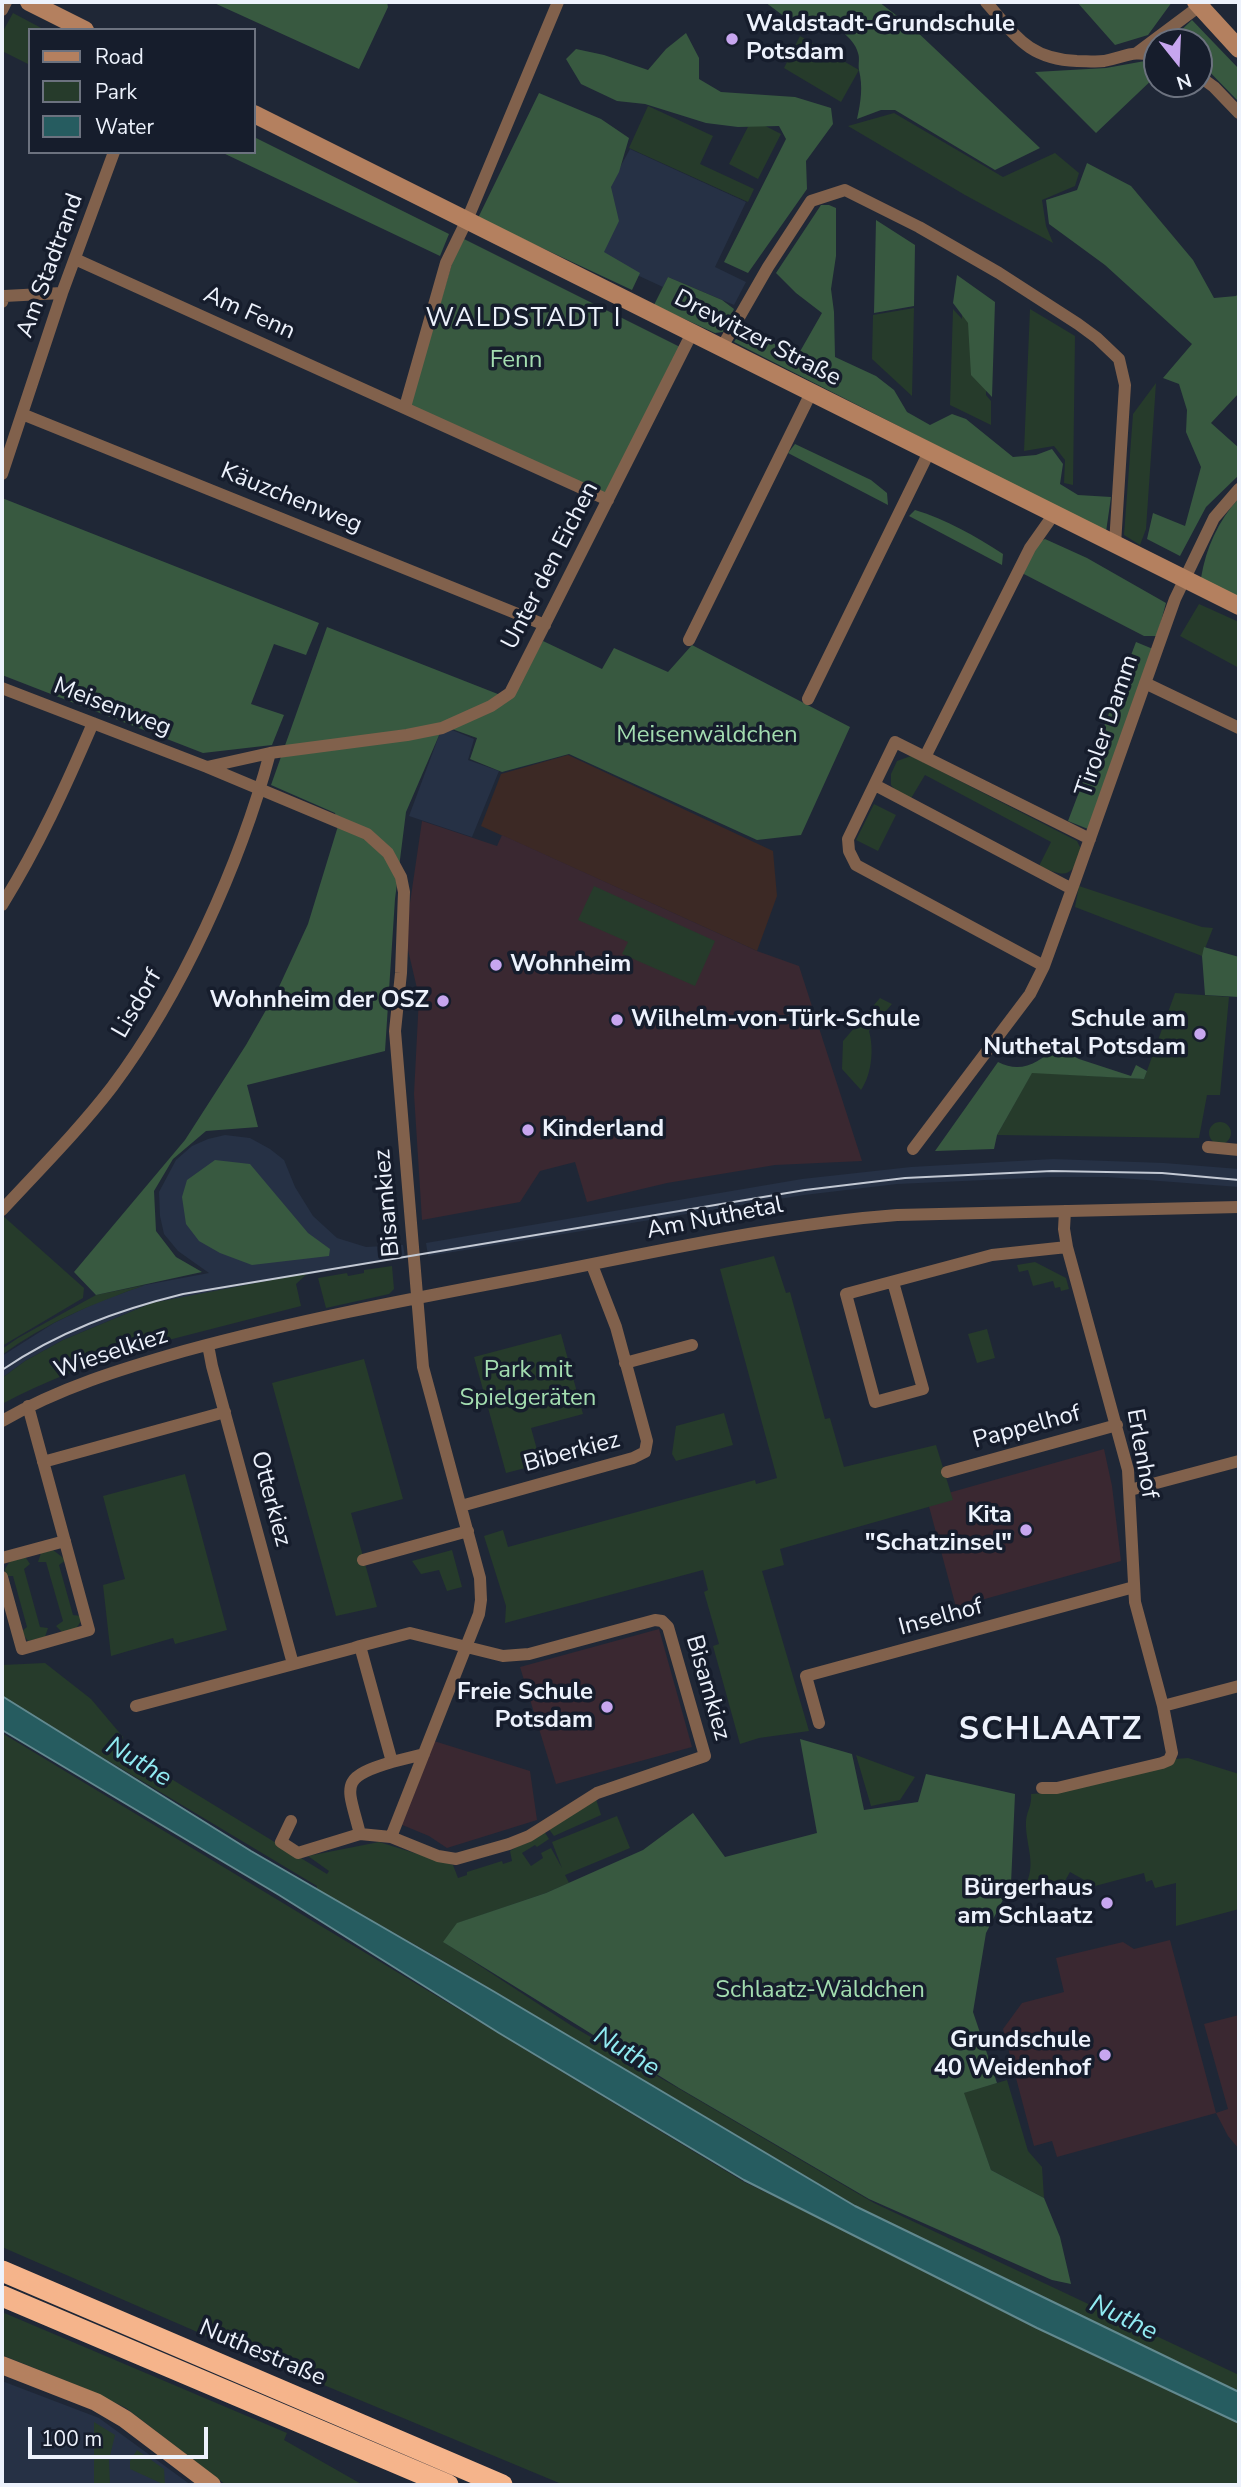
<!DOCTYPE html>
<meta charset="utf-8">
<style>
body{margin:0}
#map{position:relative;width:1241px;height:2487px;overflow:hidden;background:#1f2736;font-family:"Nunito Sans",sans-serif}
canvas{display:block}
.frame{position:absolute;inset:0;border:4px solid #edf2fc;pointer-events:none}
.legend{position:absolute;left:28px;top:28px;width:228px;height:126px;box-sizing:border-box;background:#161d2c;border:2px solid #6c727f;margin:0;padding:9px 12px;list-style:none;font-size:21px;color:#edf2fc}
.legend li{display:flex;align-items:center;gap:14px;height:35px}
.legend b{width:35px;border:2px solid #6c727f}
.north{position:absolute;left:1143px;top:28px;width:70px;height:70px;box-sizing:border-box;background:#161d2c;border:2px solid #6c727f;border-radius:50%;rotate:162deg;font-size:19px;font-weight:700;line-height:28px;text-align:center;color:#edf2fc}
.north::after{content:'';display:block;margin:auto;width:24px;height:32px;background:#c7a6ef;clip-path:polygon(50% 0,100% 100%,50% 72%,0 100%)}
.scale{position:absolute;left:28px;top:2427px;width:180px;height:32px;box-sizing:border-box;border:4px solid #edf2fc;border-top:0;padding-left:9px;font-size:21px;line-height:24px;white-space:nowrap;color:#edf2fc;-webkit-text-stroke:5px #161d2c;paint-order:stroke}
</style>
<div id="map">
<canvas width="1241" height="2487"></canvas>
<div class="frame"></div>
<ul class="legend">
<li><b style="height:9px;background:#b4805f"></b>Road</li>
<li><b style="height:19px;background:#263b2b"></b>Park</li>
<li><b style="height:19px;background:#265c60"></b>Water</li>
</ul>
<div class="north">N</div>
<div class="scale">100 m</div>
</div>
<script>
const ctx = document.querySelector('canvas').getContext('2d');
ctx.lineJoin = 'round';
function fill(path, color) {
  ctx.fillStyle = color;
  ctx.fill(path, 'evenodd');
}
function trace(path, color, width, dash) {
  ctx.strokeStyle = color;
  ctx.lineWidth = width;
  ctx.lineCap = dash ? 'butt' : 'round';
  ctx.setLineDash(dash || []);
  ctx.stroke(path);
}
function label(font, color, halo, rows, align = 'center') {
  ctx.font = font + ' "Nunito Sans",sans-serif';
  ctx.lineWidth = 7;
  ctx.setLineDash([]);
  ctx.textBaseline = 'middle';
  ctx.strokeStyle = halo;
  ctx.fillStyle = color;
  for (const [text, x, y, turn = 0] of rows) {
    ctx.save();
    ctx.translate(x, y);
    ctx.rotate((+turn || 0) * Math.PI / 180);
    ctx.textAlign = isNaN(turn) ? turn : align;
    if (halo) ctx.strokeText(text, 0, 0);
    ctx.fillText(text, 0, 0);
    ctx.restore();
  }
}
fill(new Path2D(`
 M630 149 746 202 715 267 746 282 734 305 668 277 663 287 598 257 597 209Z
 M452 730 474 739 468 760 499 771 472 837 409 816 440 733Z
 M225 1135 250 1138 270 1149 284 1160 295 1187 313 1216 337 1238 366 1247 403 1245 405 1257 152 1303 63 1340 25 1361 2 1378V1356L54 1323 97 1302 145 1285 209 1273 178 1251 164 1234 160 1216 159 1192 176 1160 192 1146 208 1139Z
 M1053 1159 1164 1163 1239 1169V1187L1107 1177H1051L897 1184 804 1195 428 1256 426 1243 802 1179 911 1167Z
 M2 2381 99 2418 191 2485H2Z`), '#263145');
fill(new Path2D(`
 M568 755 773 851 777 896 757 951 481 826 501 774Z`), '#3c2925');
fill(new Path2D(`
 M422 821 497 846 502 835 757 951 799 966 862 1161 775 1165 667 1183 587 1202 575 1162 540 1171 520 1202 422 1220 414 1094 419 997 405 937Z
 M1104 1449 1112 1486 1121 1561 956 1607 927 1499Z
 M659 1629 692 1747 556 1784 520 1667Z
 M434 1741 530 1771 537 1820 447 1848 429 1836 400 1824Z
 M1170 1940 1216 2113 1228 2109 1204 2024 1239 2015V2149L1228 2136 1216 2113 1057 2157 1052 2141 1034 2146 1003 2029 1022 2003 1064 1992 1056 1958 1123 1942 1134 1949Z`), '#3a2831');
fill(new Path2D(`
 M13 13 45 30H30V65L2 51V33Z
 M800 36 859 70 841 102 784 68Z
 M648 106 713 136 700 164 754 189 748 202 629 148Z
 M894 113 1003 177 1055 153 1079 173 1075 186 1042 200 1046 226 1053 243 965 195 848 126Z
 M752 119 781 134 758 179 729 164Z
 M914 308 912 396 872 359 873 315Z
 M962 308 987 324 986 395 991 401V425L950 405 953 309 962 319Z
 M1030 309 1075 336 1073 485 1064 483 1065 460 1054 446 1024 451Z
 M1156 383 1146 529 1140 545 1124 535 1133 414Z
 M1199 604 1239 622V668L1180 636Z
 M911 756 1077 841 1082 851C1071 879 1065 877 1039 866L1051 842 925 775 910 800 899 794 891 785V774L897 761Z
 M874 804 896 815 878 851 856 840Z
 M594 886 715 941 695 986 622 954 628 942 578 920Z
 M1079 886 1202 927 1213 928 1202 956 1075 907Z
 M1175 993 1229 997 1220 1095H1207L1199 1138 997 1135 1032 1072 1144 1079Z
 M880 998 892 1004 869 1031C874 1049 872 1074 861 1090L842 1069 843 1041Z
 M1209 1133a11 11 0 1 1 22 0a11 11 0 1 1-22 0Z
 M2 1215 84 1288 83 1298 2 1346Z
 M774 1256 786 1293 790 1292 825 1419 830 1418 844 1467 936 1445 953 1500 780 1549 784 1565 762 1571 809 1731 759 1738 740 1744 713 1646 719 1644 704 1592 708 1590 703 1570 505 1623 506 1606 484 1536 503 1530 508 1547 755 1480 756 1484 777 1478 720 1269Z
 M1035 1262 1066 1278 1069 1289 1061 1291 1060 1287 1055 1288 1053 1281 1033 1286 1028 1270 1019 1272 1017 1265Z
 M392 1266 394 1289 389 1294 326 1308 318 1278 347 1273 348 1276 364 1273V1270Z
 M308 1273 296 1284 301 1306 149 1345 147 1340 136 1343 135 1348C90 1365 44 1381 2 1404V1378L25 1361 63 1340 152 1303Z
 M145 1285C95 1303 45 1323 2 1355V1349L18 1338 96 1295Z
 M987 1329 995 1358 977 1363 968 1334Z
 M561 1334 583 1414 531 1428 541 1464 506 1473 474 1357Z
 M364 1359 403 1499 351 1513 377 1607 336 1616 272 1383Z
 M724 1413 733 1445 676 1461 672 1454 676 1426Z
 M185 1474 227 1630 175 1644 173 1638 111 1656 103 1585 125 1579 103 1496Z
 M53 1550 66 1560 59 1565 73 1615 81 1616V1621L76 1629 62 1632 56 1626 63 1621 46 1562H38L41 1553Z
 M452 1550 462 1587 447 1591 439 1570 421 1574 412 1561Z
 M21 1557 26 1558 30 1564 24 1569 40 1627 48 1628 45 1637 28 1641 21 1632 27 1627 13 1576H5V1569L10 1561Z
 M45 1663 91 1699 123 1737 119 1747 327 1874 329 1871 308 1856 379 1842 453 1865 458 1878 467 1875V1872L502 1861 503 1864 512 1861 510 1851 544 1831 549 1839 537 1847 535 1845 522 1853 531 1866 543 1858 541 1853 551 1848 562 1868 552 1842 617 1816 630 1848 565 1875 569 1883 546 1893 458 1923 445 1943 572 2026 874 2203 1239 2375V2393L856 2206 435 1956 316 1889 317 1886 2 1697V1665Z
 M2 1733 744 2182 1239 2419V2485H564L218 2341 2 2247Z
 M856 1755 915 1777 900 1800 871 1806Z
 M1188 1758 1239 1774V1909L1176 1926V1883L1155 1888 1152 1880 1146 1882 1144 1873 1095 1886 1070 1872 1054 1900 1027 1882C1036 1861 1025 1843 1026 1821 1027 1810 1032 1806 1031 1794L1058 1792 1175 1759Z
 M596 1799 601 1815 554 1836 548 1828Z
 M1007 2080 1028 2151 1042 2167 1044 2198 991 2170 963 2093Z
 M2 2312 287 2433 284 2440 363 2485H226L126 2408 84 2388 2 2355Z
 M94 2422 115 2435 109 2460 110 2485H94Z
 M137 2450 164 2469 165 2485 130 2469V2461Z`), '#263b2b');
fill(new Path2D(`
 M212 2H387L388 7 359 69Z
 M765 2H879L914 29 1040 148 995 170 895 110H881L857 119C861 101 863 87 859 70 858 64 860 58 858 53 854 36 831 24 818 15L807 24 789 20Z
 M1077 2H1172L1148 35 1115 45Z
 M1192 20 1239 69V102L1199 61V42H1181L1175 36Z
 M686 33 699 58V79L721 92 795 97 831 108 833 124 806 161 807 189 748 273 724 262 786 139 779 126 738 127 706 123 645 104 617 101 581 84 566 59 576 49 604 55 648 70 666 49Z
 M1145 61 1157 63V75L1096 133 1035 72 1106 68Z
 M539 93 601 119 629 138 619 172 611 187 619 221 604 252 640 273 632 290 478 218Z
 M254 137 449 234 440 256 221 152H254Z
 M1087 163 1131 186 1193 260 1214 298 1236 296 1239 293V393L1211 423 1239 448V475L1206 507 1180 556 1147 539 1153 513 1185 526 1201 467 1186 432 1187 410 1179 384 1163 378 1192 344 1105 265 1049 224 1046 200 1077 190Z
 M821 205H829L836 208V256L831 289 834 312 835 357 876 376 894 390 907 412 930 425 952 414 966 419 1013 457 1036 455 1052 449 1063 464 1060 484 1078 495 1111 497 1106 532 734 342 742 329 798 355 822 313 796 293 776 273Z
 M876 220 915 245 914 306 874 313Z
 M460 237 680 347 606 495 409 406Z
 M957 275 995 302 992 397 971 375 968 323 953 303Z
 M668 277 722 300 734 309 723 332 715 333 654 305Z
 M795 444 871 480 887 493 888 505 788 453Z
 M2 498 319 623 306 655 274 644 251 704 284 715 272 745 203 753 2 675Z
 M1239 498V598L1201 578C1206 548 1218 521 1239 498Z
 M915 510C946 519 975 536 1003 554L1002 565 909 516Z
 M1045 539 1087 558 1166 603 1157 636H1144L1020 572 1036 543Z
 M327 627 508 698 543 641 602 669 614 648 668 672 692 645 850 727 801 835 757 840 569 754 502 772 470 759 477 738 452 729 440 733 406 812 395 899 385 1051 247 1085 258 1127 206 1131 173 1159 154 1191 156 1231 176 1257 202 1272 96 1295 74 1272 185 1140 246 1045 278 989 308 924 338 826 335 813 271 785Z
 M1136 642 1153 649 1088 829 1068 821Z
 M1204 947 1239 957V997L1205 995 1202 956Z
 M1056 1047 1079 1059 1131 1076 1136 1065 1147 1071 1144 1079 1032 1073 997 1135 994 1149 935 1151 998 1062C1021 1074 1038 1063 1056 1047Z
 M215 1160 250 1164 308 1233 330 1249 329 1256 252 1265 220 1253 199 1241 186 1224 182 1197 187 1180Z
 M800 1739 852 1754 864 1810 918 1802 926 1774 1015 1794 1011 1884 986 1933 973 2012 997 2083 964 2093 991 2170 1044 2198 1060 2237 1071 2284 1052 2280 869 2199 679 2088 443 1942 457 1923 546 1893 643 1850 693 1813 725 1857 817 1833Z`), '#385940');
const water = new Path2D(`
 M2 1696 251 1851 493 1991 855 2206 1239 2392V2423L1037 2328 744 2180 499 2033 279 1895 2 1730Z`);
fill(water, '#265c60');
trace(water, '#62898f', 2);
trace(new Path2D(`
 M986 2C1016 36 1028 59 1077 61 1086 61 1096 62 1104 61 1128 56 1132 50 1157 56
 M2 10 6 2
 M1138 52 1205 2
 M1199 76 1214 87 1239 113
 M75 259 608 500
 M2 302 4 296 62 293
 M722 347 768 267 811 201 845 190 919 227 999 273 1078 324 1097 338 1119 359 1125 385 1115 544
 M405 407 446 263 467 220 558 2
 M22 414 545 625
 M2 474 62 293 114 152
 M689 640 811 393
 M1145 683 1239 728
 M2 688 207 767 367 834 388 853 401 877 404 892 401 973 395 1031 423 1367 480 1578 481 1600 479 1614 391 1837
 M808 699 929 452
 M925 757 1030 548 1054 514
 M207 767 270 753 407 735 442 728 491 706 510 693 692 333
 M875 785 1072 889
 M2 905C38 847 66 786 93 723
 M1044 966 856 865 849 851 848 839 895 742 1090 839
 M1208 1147 1239 1150
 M913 1149 1030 994 1044 966 1072 889 1175 599 1214 518 1239 489
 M2 1210C39 1170 79 1130 112 1087 181 995 240 865 270 753
 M893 1282 923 1389 875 1402 846 1294 992 1255 1067 1247
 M208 1345 212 1366 293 1664
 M625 1363 692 1345
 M2 1421C59 1388 121 1369 184 1351 294 1321 405 1300 516 1279 643 1255 768 1225 897 1215L1239 1207
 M43 1462 225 1412
 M947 1472 1117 1425
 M1130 1490 1239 1461
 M461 1506 633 1458 645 1452 647 1441 616 1327 592 1265
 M2 1558 65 1541
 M363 1560 468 1531
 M2 1577 22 1649 89 1630 28 1406
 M136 1706 354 1648 360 1646 410 1633 503 1656 529 1654 655 1620 662 1621 668 1627 705 1756 597 1793 529 1836 509 1844 456 1859 438 1856 391 1837 360 1834C348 1786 337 1778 392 1762L360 1646
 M1163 1706 1239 1686
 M819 1723 806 1676 1134 1587
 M392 1762 424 1754
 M1042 1788H1057L1162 1763 1169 1760 1172 1753 1163 1706 1135 1602 1128 1470 1067 1247 1064 1229 1065 1211
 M291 1821 281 1842 298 1853 360 1834`), '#81614c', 12);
trace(new Path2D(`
 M29 2 85 30
 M1196 2 1239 49
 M254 114 1239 606
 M2 2365 96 2402 125 2419 212 2485`), '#b4805f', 18);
trace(new Path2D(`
 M2 2271 502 2485
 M2 2296 448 2485`), '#f5b48b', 21);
trace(new Path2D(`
 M2 1370C58 1332 118 1310 183 1294L805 1190 905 1178 1052 1171 1162 1173 1239 1180`), '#c3c9d4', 2);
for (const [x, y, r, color] of [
 [732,39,7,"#c7a6ef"],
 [496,965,7,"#c7a6ef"],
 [443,1001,7,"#c7a6ef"],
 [617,1020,7,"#c7a6ef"],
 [1200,1034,7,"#c7a6ef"],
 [528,1130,7,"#c7a6ef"],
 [1026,1530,7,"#c7a6ef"],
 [607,1707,7,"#c7a6ef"],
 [1107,1903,7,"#c7a6ef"],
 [1105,2055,7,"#c7a6ef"]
]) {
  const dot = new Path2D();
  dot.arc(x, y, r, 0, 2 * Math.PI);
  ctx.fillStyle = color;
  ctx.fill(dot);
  trace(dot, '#161d2c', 2.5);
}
label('bold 24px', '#edf2fc', '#161d2c', [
 ["Waldstadt-Grundschule",746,25,"left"],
 ["Potsdam",746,53,"left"],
 ["Wohnheim",510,965,"left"],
 ["Wohnheim der OSZ",429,1001],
 ["Wilhelm-von-Türk-Schule",631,1020,"left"],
 ["Schule am",1186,1020],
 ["Nuthetal Potsdam",1186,1048],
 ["Kinderland",542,1130,"left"],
 ["Kita",1012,1516],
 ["\"Schatzinsel\"",1012,1544],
 ["Freie Schule",593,1693],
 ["Potsdam",593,1721],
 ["Bürgerhaus",1093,1889],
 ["am Schlaatz",1093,1917],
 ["Grundschule",1091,2041],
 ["40 Weidenhof",1091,2069]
], 'right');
label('24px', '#edf2fc', '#161d2c', [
 ["Am Stadtrand",51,266,-70],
 ["Am Fenn",249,314,24],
 ["Drewitzer Straße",757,339,27],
 ["Käuzchenweg",291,499,22],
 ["Unter den Eichen",551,566,-63],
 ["Meisenweg",112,708,21],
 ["Tiroler Damm",1108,726,-71],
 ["Lisdorf",138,1004,-60],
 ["Bisamkiez",388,1203,-95],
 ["Am Nuthetal",715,1219,-11],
 ["Wieselkiez",111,1354,-18],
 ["Pappelhof",1027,1428,-15],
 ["Biberkiez",572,1453,-15],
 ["Erlenhof",1141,1454,80],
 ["Otterkiez",270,1499,75],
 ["Inselhof",941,1618,-15],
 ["Bisamkiez",707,1688,74],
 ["Nuthestraße",262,2354,23]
]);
label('24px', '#a3ddb0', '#161d2c', [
 ["Fenn",516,361],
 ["Meisenwäldchen",707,736],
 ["Park mit",528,1371],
 ["Spielgeräten",528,1399],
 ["Schlaatz-Wäldchen",820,1991]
]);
ctx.letterSpacing = '2px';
label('26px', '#edf2fc', '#161d2c', [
 ["WALDSTADT I",524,320]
]);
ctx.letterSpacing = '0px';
label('italic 26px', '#91ebf2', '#161d2c', [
 ["Nuthe",138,1763,31],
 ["Nuthe",626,2053,31],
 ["Nuthe",1123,2319,26]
]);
ctx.letterSpacing = '2px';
label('bold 32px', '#edf2fc', '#161d2c', [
 ["SCHLAATZ",1051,1731]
]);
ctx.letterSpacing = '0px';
</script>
